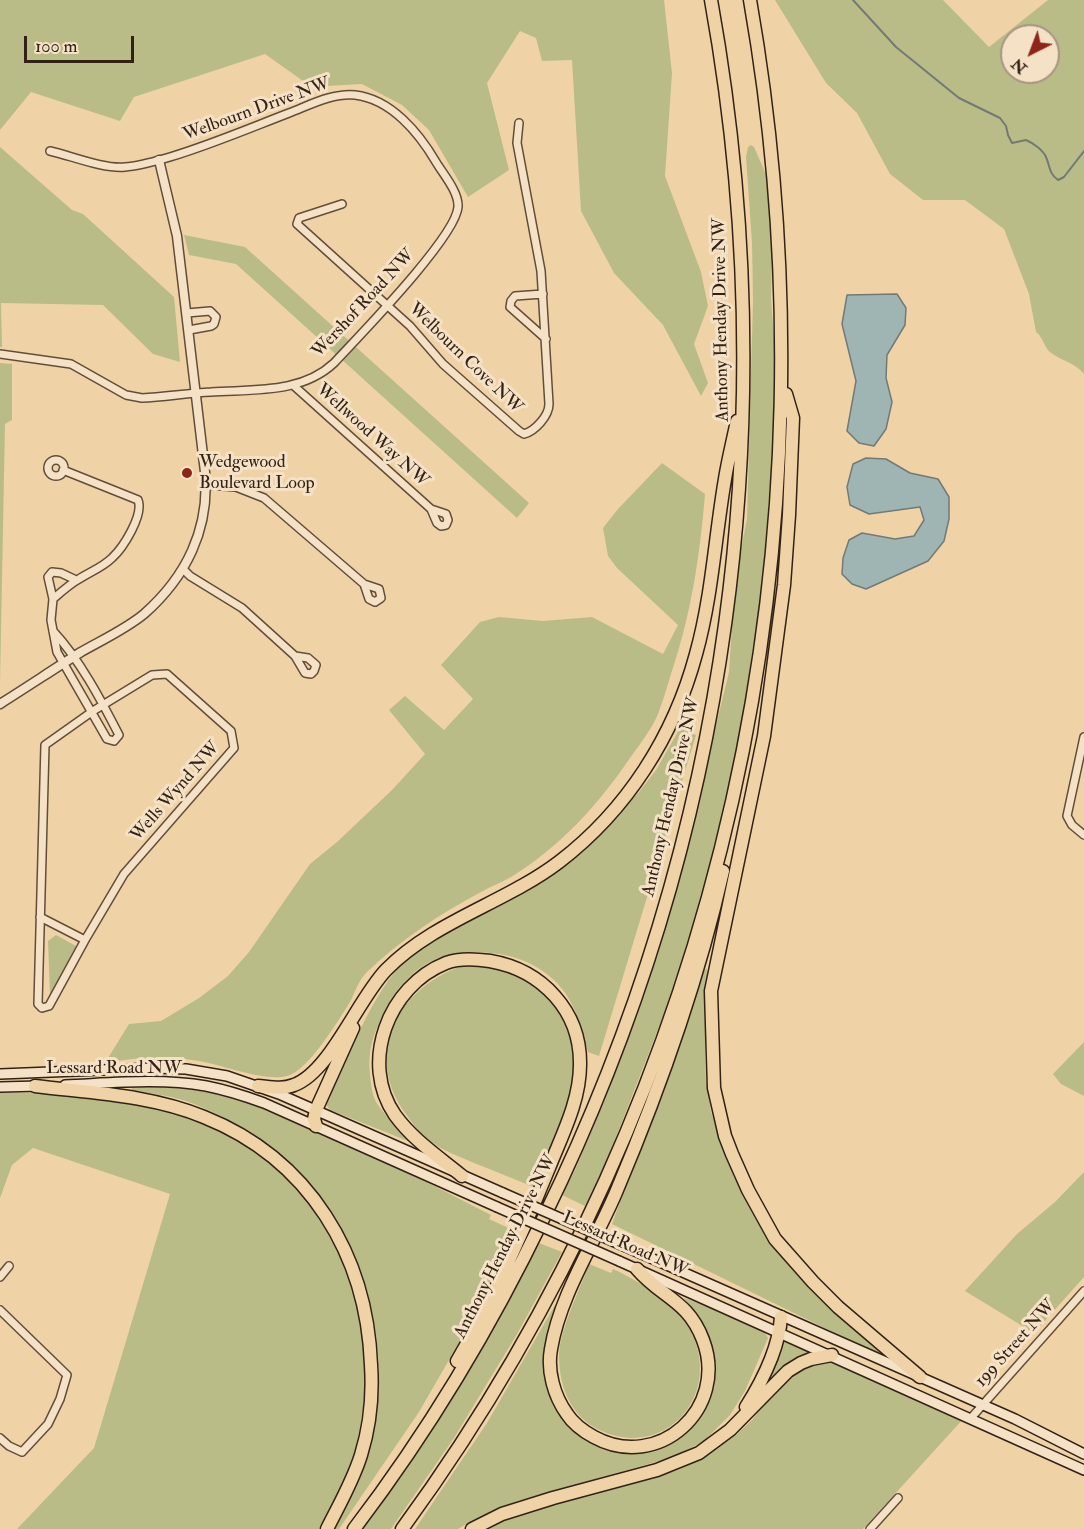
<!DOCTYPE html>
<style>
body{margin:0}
#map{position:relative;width:1084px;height:1529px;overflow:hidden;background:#efd3a7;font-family:"IM FELL Double Pica",serif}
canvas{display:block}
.north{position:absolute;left:1000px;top:24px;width:60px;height:60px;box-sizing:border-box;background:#f5e2c6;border:2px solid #a79580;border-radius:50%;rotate:222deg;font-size:16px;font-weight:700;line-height:24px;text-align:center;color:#322216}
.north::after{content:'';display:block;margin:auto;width:21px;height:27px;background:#8f2418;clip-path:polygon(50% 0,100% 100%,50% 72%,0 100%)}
.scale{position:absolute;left:24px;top:36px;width:110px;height:27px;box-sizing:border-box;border:3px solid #322216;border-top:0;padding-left:8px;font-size:18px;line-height:21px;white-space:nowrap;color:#322216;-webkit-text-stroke:4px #f5e2c6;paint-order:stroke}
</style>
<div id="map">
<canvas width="1084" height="1529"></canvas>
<div class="north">N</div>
<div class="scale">100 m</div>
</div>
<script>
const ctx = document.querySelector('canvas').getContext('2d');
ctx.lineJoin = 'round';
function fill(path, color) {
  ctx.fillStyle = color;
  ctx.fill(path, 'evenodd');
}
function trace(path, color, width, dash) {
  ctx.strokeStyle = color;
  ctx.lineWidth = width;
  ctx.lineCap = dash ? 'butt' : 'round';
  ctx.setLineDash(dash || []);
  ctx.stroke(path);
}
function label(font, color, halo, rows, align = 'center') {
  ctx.font = font + ' "IM FELL Double Pica",serif';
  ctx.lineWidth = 6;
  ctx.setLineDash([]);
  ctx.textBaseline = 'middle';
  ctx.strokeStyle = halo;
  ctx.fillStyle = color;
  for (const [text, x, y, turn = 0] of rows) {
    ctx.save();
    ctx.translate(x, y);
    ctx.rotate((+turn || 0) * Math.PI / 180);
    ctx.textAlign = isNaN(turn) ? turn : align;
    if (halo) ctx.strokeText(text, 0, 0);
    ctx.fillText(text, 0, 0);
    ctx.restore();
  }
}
fill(new Path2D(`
 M0 0H664L672 73 665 176 701 272 708 306 694 344 708 383 701 396 663 325 614 273 581 211 572 60 542 61 536 38 520 31 487 83 509 170 468 197 429 130 402 105 362 84 327 86 303 81 265 54 134 97 120 121 31 92 0 130Z
 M775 0H943L989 47 1048 0H1084V374C1076 363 1061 361 1050 352 1044 347 1043 337 1036 332L1029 294 1004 229 965 200H923L890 174 857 113 826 83ZM1012 36H1048V72H1012Z
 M0 144V147L72 210 83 214 174 297 180 362 153 354 103 305 1 303 2 347H0Z
 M751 145 754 147 769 181 772 260 771 297 776 371 774 432 762 587 737 754 698 912 668 1004 609 1155 585 1206 562 1195 575 1170 605 1099 639 1010 659 950 671 909 729 672 735 579 747 519 753 301 752 243 746 157 748 147Z
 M184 235 245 247 529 503 517 518 236 264 189 255Z
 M0 363 12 364V420L5 424 0 684Z
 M662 463 705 494C700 556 691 615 671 674 667 687 663 701 658 714 651 730 640 744 630 758 598 805 560 847 511 877 501 883 491 886 481 892 440 914 400 940 366 973 358 981 355 993 350 1002 338 1021 308 1071 287 1076 265 1082 223 1065 199 1061 166 1056 138 1057 105 1063L129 1024 161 1021 199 998 228 976 249 952 310 864 337 842 392 790 425 754 389 710 405 696 444 730 473 699 441 665 480 622 499 617 543 621 592 617 663 654 678 625 617 568 608 556 603 528 618 509Z
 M680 728 696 735 599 1056 588 1052C581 1027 575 1001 556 982 538 964 515 955 490 953 440 947 406 968 384 1013 374 1032 367 1052 370 1074 371 1084 372 1097 378 1105 386 1117 399 1128 410 1138L408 1141 330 1110 327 1106V1101C346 1061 374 989 406 960 414 953 423 947 432 941L605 828 639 792 656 770Z
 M56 935 76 946 50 996 48 941Z
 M468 964C486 966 506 965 522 975 530 979 536 987 543 992 605 1044 559 1128 538 1189 517 1180 495 1171 474 1163 459 1156 442 1151 429 1140 419 1133 412 1122 405 1113 361 1050 401 984 468 964Z
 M707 968 705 1057 706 1081 711 1112 731 1168 763 1230 789 1264 856 1330 887 1354 888 1359 612 1224 704 971Z
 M1084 1042V1096L1061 1084 1053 1074Z
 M158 1086C191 1088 221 1094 252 1104L403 1170 491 1215 489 1219 515 1231 468 1327 419 1412 339 1529H334C346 1505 361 1481 368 1455 408 1308 336 1159 194 1104 175 1096 152 1094 132 1090V1088Z
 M0 1092C37 1094 77 1093 114 1099 127 1101 141 1105 154 1108 165 1110 178 1112 189 1116 326 1169 392 1311 355 1450 348 1478 332 1504 319 1529H17L94 1448 170 1194 33 1148 12 1165 0 1198Z
 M1084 1172V1277L1034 1333 965 1291 1017 1234 1055 1202Z
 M539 1243 562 1252 516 1336 454 1438 391 1529H362L431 1430 484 1346Z
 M589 1264 611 1273 613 1269C638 1281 674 1301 688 1326 728 1395 661 1467 592 1426 568 1411 559 1382 559 1355 560 1329 580 1289 589 1264Z
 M684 1298 720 1311 764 1331 768 1338 745 1391 730 1415 704 1441 673 1457 518 1501 473 1520 458 1529H415L487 1423 555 1305 557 1308 547 1382 553 1402 563 1420 584 1438 602 1447 627 1452 649 1450 697 1418 709 1398 713 1379 714 1360 709 1338Z
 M786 1341 814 1353 767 1384 782 1344Z
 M827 1361 837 1363 964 1418 863 1529H486L521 1514 678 1470 707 1456 735 1436 753 1419 776 1386 794 1369Z`), '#b9bc87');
const water = new Path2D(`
 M897 294 906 308 905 325 887 355 886 378 892 402 886 429 874 446 859 443 847 431 856 381 842 324 847 295Z
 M866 458 886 459 910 473 938 479 949 497V519L944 541 928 561 866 589 852 584 842 574 843 558 849 540 862 533 895 539 914 536 924 520 920 507 869 514 850 505 847 487 853 464Z`);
fill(water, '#9fb5b4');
trace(water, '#737a75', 1.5);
trace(new Path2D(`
 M853 0 896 47 959 98 1000 118 1006 126 1008 135 1012 143 1026 140C1033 143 1043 150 1046 157 1050 166 1049 174 1058 180L1064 177 1084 151`), '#737a75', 2);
const minor = new Path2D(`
 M342 204 299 218 297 224 410 326 443 364 519 431 524 434C535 431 549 416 549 404L541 271 517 143 519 123
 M543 294 515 296 511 301 510 307 546 339
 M187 313 210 311 216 317 214 324 211 326 189 330
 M0 354 71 364 126 395 142 398C165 397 188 393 211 392 253 389 301 394 334 363 358 337 456 237 458 207 459 192 443 174 436 162 419 133 391 99 355 95 332 93 310 105 289 113 250 128 210 145 170 157 156 161 140 166 125 167 103 169 72 156 50 151
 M293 385 431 509 437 523 441 526 446 525 448 520 446 514 431 509
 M48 468a8 8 0 1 1 16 0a8 8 0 1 1-16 0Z
 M207 485 236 487 264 498 364 584 369 599 375 602 381 598 379 589 364 584
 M183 569 190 576 242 608 295 656 305 673 311 674 314 671 316 665 308 658 295 656
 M53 599C61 592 70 584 79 579 90 572 103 567 112 558 123 548 144 515 138 500L63 470
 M53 631C80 660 101 700 119 735L114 741 107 739 57 652 51 620 53 599 48 577 52 572 61 573 76 580
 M167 674 231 731 234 748 124 874 85 940 49 1006 42 1008 38 1004 45 745 93 711 152 675Z
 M1084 737 1067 816 1072 825 1084 835
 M40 917 85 940
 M0 1277 9 1266
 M0 1310 67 1375 60 1399 48 1424 22 1452 9 1446 0 1438
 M971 1418 1084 1291
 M870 1529 898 1498`);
const tertiary = new Path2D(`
 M0 704C27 687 54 669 81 652 102 640 126 629 144 614 186 577 210 529 205 472L177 236 159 160`);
const secondary = new Path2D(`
 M0 1074 153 1068 186 1069 227 1076 279 1094 503 1193
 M65 1085C112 1083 160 1078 206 1086 226 1090 245 1096 264 1103L497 1207
 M0 1087 40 1086
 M626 1247 1015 1419 1084 1454
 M619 1261 1084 1470`);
const motorway = new Path2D(`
 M786 394 793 418 789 515 784 585 764 736 711 991 714 1088 725 1136 732 1154 748 1190 775 1239 813 1282 838 1307 920 1377
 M35 1086C92 1093 151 1095 204 1117 309 1159 367 1255 371 1365 373 1395 370 1426 361 1455 353 1481 339 1505 327 1529
 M258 1086C270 1087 282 1090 294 1085 330 1072 358 999 386 970 434 921 505 903 559 862 627 810 674 736 696 654 712 597 715 537 725 479 728 460 733 440 737 421
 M316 1126 314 1119 316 1110 353 1028
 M637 1269C662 1298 688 1300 703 1340 729 1409 658 1472 594 1437 583 1431 574 1425 567 1414 554 1396 547 1371 551 1349 560 1294 596 1241 617 1190 661 1086 698 981 723 871
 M457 1361C493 1300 522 1234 549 1168 562 1135 580 1101 580 1065 581 1011 542 970 490 961 476 959 459 958 446 963 388 986 359 1063 395 1115 413 1140 439 1157 462 1176
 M746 1407C763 1380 779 1349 781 1317
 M354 1529C428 1432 491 1327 544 1217 730 837 786 416 711 0
 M402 1529C725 1088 844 536 750 0
 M472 1529 502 1514 553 1498 657 1470 699 1453 730 1430 788 1371 801 1363 811 1359 832 1355`);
trace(minor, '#614e3a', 10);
trace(tertiary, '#614e3a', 11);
trace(secondary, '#322216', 12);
trace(motorway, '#322216', 15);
trace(minor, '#f5e2c6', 7);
trace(tertiary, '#f5e2c6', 8);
trace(secondary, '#f5e2c6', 9);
trace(motorway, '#efd3a7', 12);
const secondaryBridge = new Path2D(`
 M503 1193 626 1247
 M497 1207 619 1261`);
trace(secondaryBridge, '#322216', 12, []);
trace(secondaryBridge, '#f5e2c6', 9);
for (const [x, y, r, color] of [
 [187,473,6,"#8f2418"]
]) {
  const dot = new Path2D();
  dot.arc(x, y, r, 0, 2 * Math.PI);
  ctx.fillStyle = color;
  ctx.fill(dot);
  trace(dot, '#f5e2c6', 2);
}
label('18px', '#322216', '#f5e2c6', [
 ["Welbourn Drive NW",257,110,-20],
 ["Wershof Road NW",364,304,-47],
 ["Anthony Henday Drive NW",722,320,-91],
 ["Welbourn Cove NW",465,359,44],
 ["Wellwood Way NW",372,436,42],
 ["Wells Wynd NW",176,792,-49],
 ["Anthony Henday Drive NW",672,797,-77],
 ["Lessard Road NW",114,1069],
 ["Lessard Road NW",625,1245,24],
 ["Anthony Henday Drive NW",506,1247,-63],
 ["199 Street NW",1016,1344,-48]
]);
label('18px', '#322216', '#f5e2c6', [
 ["Wedgewood",199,463],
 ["Boulevard Loop",199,484]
], 'left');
</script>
